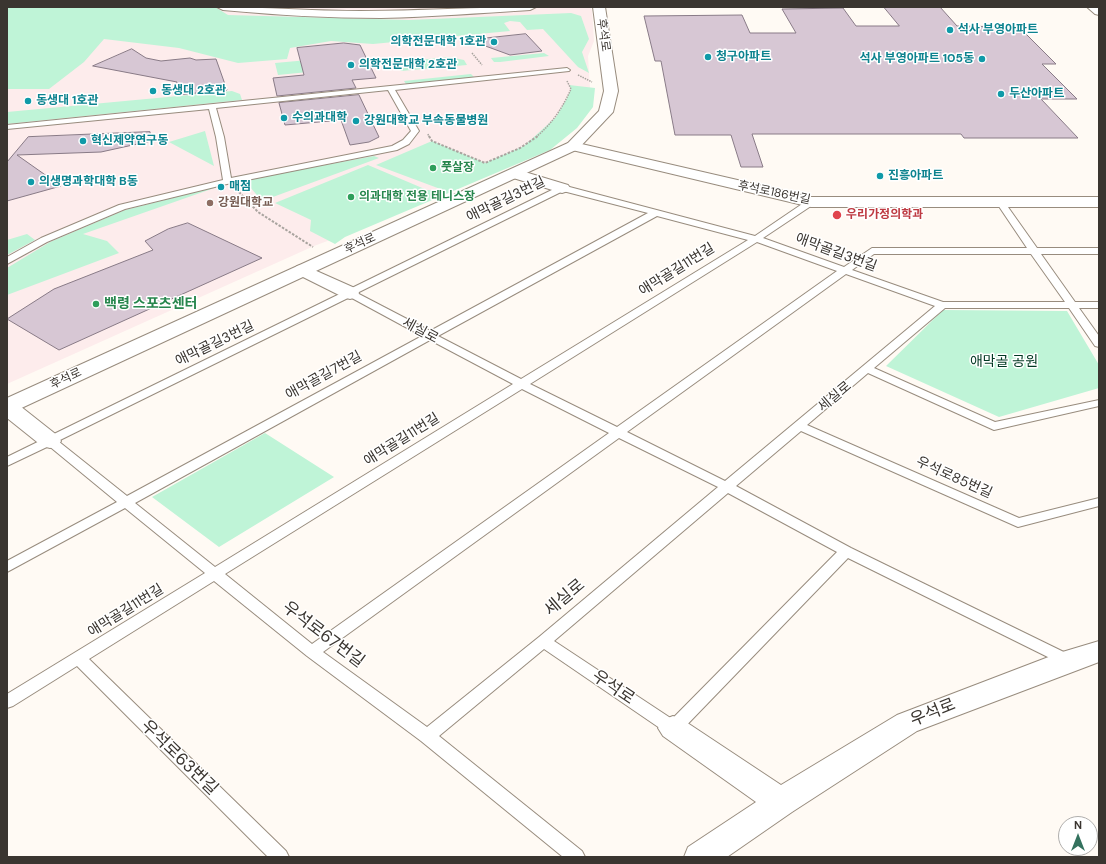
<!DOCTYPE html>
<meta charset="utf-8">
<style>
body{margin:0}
#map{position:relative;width:1106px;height:864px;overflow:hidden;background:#fffaf4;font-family:"DM Sans",sans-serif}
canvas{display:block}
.frame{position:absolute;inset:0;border:8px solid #3a3530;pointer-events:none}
.north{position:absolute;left:1058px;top:816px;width:40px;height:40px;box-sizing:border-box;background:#fff;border:1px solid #b0aeac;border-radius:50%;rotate:0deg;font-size:11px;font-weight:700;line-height:16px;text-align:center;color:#3a3530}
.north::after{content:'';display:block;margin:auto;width:14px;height:18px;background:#34725e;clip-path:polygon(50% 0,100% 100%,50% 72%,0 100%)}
</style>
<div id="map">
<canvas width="1106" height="864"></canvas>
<div class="frame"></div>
<div class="north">N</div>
</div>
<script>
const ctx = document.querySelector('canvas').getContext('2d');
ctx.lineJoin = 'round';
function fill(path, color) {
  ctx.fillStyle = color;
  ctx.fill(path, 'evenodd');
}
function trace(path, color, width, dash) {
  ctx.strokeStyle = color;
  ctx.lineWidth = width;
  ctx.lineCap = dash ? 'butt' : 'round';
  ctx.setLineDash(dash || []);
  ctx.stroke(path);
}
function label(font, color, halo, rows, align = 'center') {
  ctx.font = font + ' "DM Sans","Noto Sans KR",sans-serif';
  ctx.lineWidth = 3;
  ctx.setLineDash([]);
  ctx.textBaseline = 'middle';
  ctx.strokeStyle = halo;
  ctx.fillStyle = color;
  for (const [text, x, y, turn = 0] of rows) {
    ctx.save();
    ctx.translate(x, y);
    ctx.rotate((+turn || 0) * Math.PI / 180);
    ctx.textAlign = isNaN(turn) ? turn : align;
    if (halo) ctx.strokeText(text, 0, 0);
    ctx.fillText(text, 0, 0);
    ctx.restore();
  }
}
fill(new Path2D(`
 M7 7H590L592 11 594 41 588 56 590 89 528 151 349 233 314 246 7 384Z`), '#fdecec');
fill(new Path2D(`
 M7 7H215L228 15 409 20 571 13 581 16 589 39 582 52 589 73 578 67 543 29 527 30 520 22 510 21 504 23 510 31 373 44 331 41 290 48 287 59 238 63 179 48 104 39 84 62 49 89H7Z
 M544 53 549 56 500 62H494L491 58Z
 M449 57 464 60 467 65 401 71 395 62Z
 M319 59 328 70 278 75 275 63Z
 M471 74 474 77 406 84 404 81Z
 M569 85 595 88 593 107 577 128 550 150 345 237 335 244 310 231 311 220 275 203 368 165 427 190H443L376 165 432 141 485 163 524 146 556 117 566 100 571 89Z
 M232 91 240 94 242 100 7 124V112Z
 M205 131 214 166 169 142Z
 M374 156 379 158 262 201 244 180Z
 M220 186 83 234 107 241 119 253 7 295V268L50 242 125 210Z
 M27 234 35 240 7 255V240Z
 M943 310 1067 311 1099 365V388L999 417 886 366Z
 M265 433 334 477 219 547 152 497Z`), '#bff4d7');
const building = new Path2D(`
 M884 7H940L957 26 1019 27 1056 64H1042L1077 99H1041L1078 138H964L961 134H752L763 167H741L731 135H675L661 61H655L644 16 742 15 750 33H796L782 9 843 8 856 26H899Z
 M526 34 542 51 510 55 469 40Z
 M344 43 360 45 376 78 352 80 356 88 277 96 273 78 304 75 297 48Z
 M132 49 146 58 161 61 190 58 196 60 216 59 227 90 176 95 177 82 93 66Z
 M359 95 379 137 369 142 350 145 341 120 285 125 279 103Z
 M150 132 151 141 101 152 17 155 61 186 7 201V162L28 137Z
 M188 223 262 258 59 350 7 319 54 289 153 250 145 241 168 229Z`);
fill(building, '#d7c7d4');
trace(building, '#897b87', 1);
const lane = new Path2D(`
 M567 68 570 70 569 71 395 90 419 131 409 144 397 150 227 184 125 209 47 242 7 264V257L41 238 119 205 223 180 216 137 209 109 7 129V125ZM388 90 411 131 403 140 392 146 231 178 224 137 216 108Z
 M562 185 755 236 808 200H814L815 202 814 204 763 238 844 267 872 248H1027L996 202 1000 199 1003 200 1037 248H1099V254H1041L1075 302H1099V308H1079L1099 336V347L1095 346 1069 308H945L874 368 995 422 1099 400V406L994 430 868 373 807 425 1019 518 1099 498V506L1018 527 801 431 736 486 851 548 1074 657 1077 661 1074 665 1069 667 1064 665 848 558 679 733 673 735 667 733 544 649 439 736 582 851 585 857H563L421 741 307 656 214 581 89 659 286 851 289 857H268L77 666 13 706 7 708V694L205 573 125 508 7 572V561L117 502 49 446 7 466V457ZM563 191 648 213 430 331 357 293ZM657 216 748 240 521 379 438 336ZM757 242 837 271 617 427 530 384ZM874 254H1031L1065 302H943L852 270ZM846 274 935 306 725 481 627 432ZM350 297 422 336 127 496 58 441ZM430 340 513 384 215 567 135 503ZM522 389 609 433 312 644 225 574ZM619 438 718 487 539 637 427 727 323 652ZM728 493 837 552 672 719 554 641Z`);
const street = new Path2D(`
 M1087 7H1099V15L1095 14Z
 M573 142 811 197H1099V207H811L568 149 566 146 568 143Z
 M515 169 568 185 570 188 568 191 562 193 510 177 507 174 510 171Z
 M303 265 357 289 359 293 357 297 350 299 343 297 297 274 294 270 297 266Z
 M7 401 15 402 58 436 61 441 58 446 50 448 42 446 7 418Z
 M1099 641V662L917 731 792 812 727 857H684L688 847 756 802 663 736 658 728 663 720 673 716 683 720 781 785 897 715 1059 653Z`);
const secondary = new Path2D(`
 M217 7C265 7 312 11 360 11 418 11 477 7 536 7L530 10C480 13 431 17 381 18 328 18 276 15 223 10Z
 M593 7H605L618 91 613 112 578 149 15 411 7 412V398L568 143 599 111 604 91Z`);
trace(lane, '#988c7e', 2);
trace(street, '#988c7e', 2);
trace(secondary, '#988c7e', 2);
trace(new Path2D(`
 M472 53 482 65
 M578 75 592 82
 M428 134 429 137
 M536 137C552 124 563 107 571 89L567 81`), '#a9a49f', 1.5, [1.5, 1]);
trace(new Path2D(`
 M429 136 432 141 485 163 520 148 538 136
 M239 192 258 212 313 247`), '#a9a49f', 2, [2.5, 1.5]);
fill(lane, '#fff');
fill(street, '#fff');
fill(secondary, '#fff');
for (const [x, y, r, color] of [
 [950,30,4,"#0f9aa8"],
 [494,42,4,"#0f9aa8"],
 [708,57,4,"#0f9aa8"],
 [982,59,4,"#0f9aa8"],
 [351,65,4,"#0f9aa8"],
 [153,91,4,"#0f9aa8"],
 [1001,94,4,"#0f9aa8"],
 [28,101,4,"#0f9aa8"],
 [284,118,4,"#0f9aa8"],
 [356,121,4,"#0f9aa8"],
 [83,141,4,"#0f9aa8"],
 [433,168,4,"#2e9e5b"],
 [880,176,4,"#0f9aa8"],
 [31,182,4,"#0f9aa8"],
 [221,187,4,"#0f9aa8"],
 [351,197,4,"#2e9e5b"],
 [210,203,4,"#8d6e63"],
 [837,215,5,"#e0444e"],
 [96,304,4,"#2e9e5b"]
]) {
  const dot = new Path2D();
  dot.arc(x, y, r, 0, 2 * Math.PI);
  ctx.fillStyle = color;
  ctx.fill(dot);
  trace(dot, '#fff', 1.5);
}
label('bold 12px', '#0d838f', '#fff', [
 ["석사 부영아파트",958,30],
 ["의학전문대학 1호관",486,42,"right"],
 ["청구아파트",716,57],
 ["석사 부영아파트 105동",974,59,"right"],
 ["의학전문대학 2호관",359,65],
 ["동생대 2호관",161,91],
 ["두산아파트",1009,94],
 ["동생대 1호관",36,101],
 ["수의과대학",292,118],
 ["강원대학교 부속동물병원",364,121],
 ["혁신제약연구동",91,141],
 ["진흥아파트",888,176],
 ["의생명과학대학 B동",39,182],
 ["매점",229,187]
], 'left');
label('12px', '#3a3530', '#fff', [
 ["후석로",603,35,82],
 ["후석로186번길",774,193,12],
 ["후석로",360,244,-24],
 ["후석로",66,379,-25]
]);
label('bold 12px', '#27864d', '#fff', [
 ["풋살장",441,168],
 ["의과대학 전용 테니스장",359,197]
], 'left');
label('bold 12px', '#785e54', '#fff', [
 ["강원대학교",218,203]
], 'left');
label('bold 12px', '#be3a42', '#fff', [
 ["우리가정의학과",846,215]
], 'left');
label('14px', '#3a3530', '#fff', [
 ["애막골길3번길",506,200,-26],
 ["애막골길3번길",836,253,20],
 ["애막골길11번길",677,270,-32],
 ["세실로",420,331,28],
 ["애막골길3번길",215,344,-26],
 ["애막골길7번길",324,376,-29],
 ["세실로",835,397,-40],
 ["애막골길11번길",402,440,-32],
 ["우석로85번길",954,478,24],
 ["애막골길11번길",126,611,-32]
]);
label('bold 14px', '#27864d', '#fff', [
 ["백령 스포츠센터",104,304]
], 'left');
label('14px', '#003822', '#fff', [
 ["애막골 공원",1004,362]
]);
label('17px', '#3a3530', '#fff', [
 ["세실로",565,598,-40],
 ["우석로67번길",323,635,37],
 ["우석로",613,688,34],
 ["우석로",933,713,-22],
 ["우석로63번길",179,758,44]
]);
</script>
